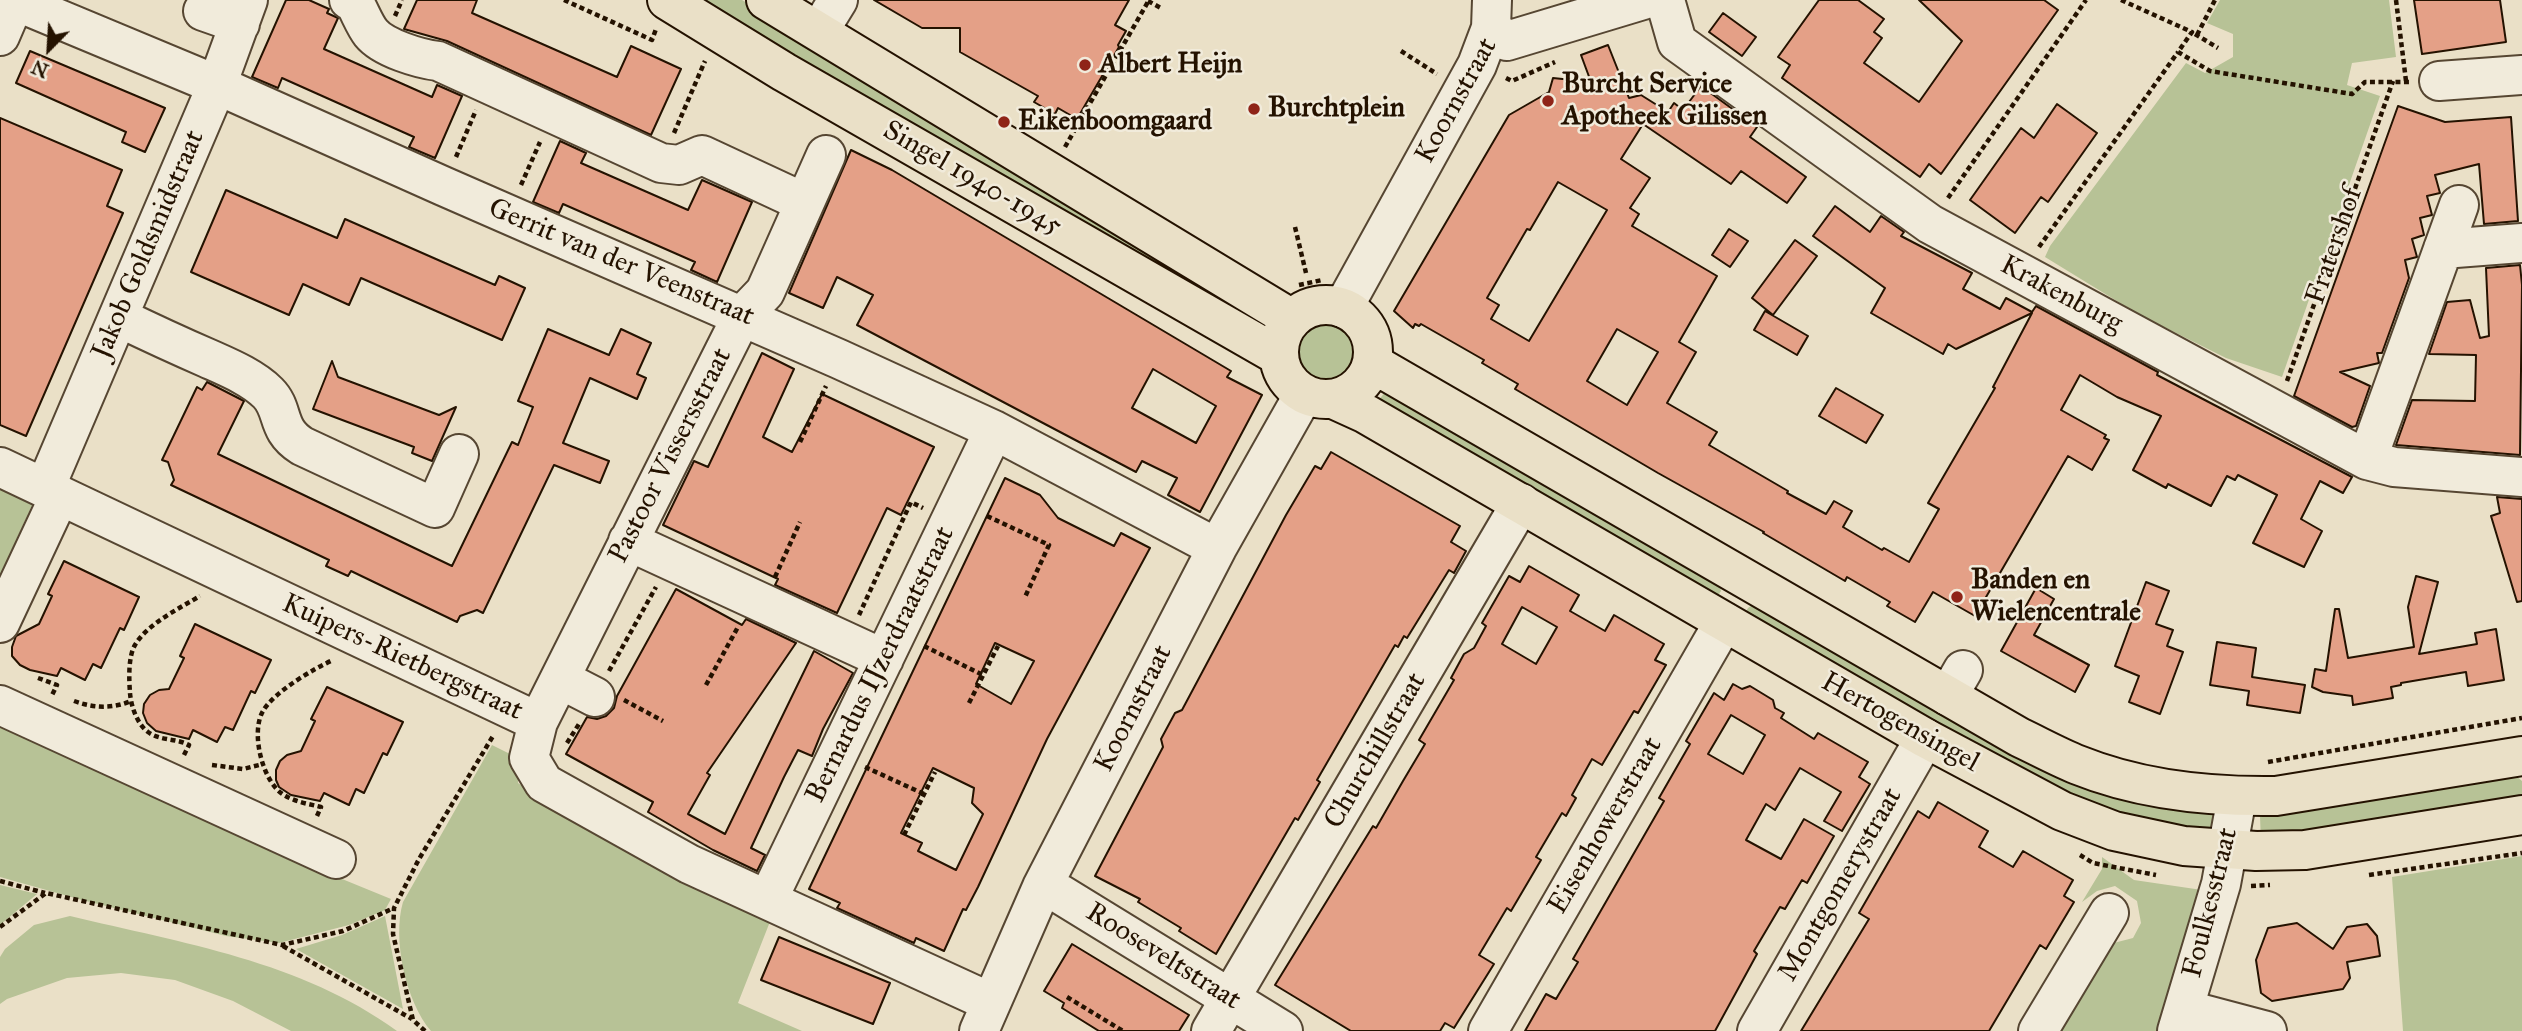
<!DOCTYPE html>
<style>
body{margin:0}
#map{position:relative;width:2522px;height:1031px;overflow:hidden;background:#eae0c7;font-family:"IM FELL Great Primer",serif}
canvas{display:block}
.north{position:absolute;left:14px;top:14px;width:70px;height:70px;-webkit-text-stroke:5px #f1ebdb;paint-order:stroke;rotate:204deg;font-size:19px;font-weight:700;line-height:28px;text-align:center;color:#241200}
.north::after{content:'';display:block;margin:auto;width:24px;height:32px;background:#241200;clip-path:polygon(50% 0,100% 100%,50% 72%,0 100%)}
</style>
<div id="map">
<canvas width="2522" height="1031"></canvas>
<div class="north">N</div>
</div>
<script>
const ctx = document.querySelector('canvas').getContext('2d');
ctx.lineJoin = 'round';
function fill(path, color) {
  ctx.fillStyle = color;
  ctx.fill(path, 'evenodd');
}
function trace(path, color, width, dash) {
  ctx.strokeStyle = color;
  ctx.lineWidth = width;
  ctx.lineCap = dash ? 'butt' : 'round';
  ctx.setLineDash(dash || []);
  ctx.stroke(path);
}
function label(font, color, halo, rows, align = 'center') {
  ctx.font = font + ' "IM FELL Great Primer",serif';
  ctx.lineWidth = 5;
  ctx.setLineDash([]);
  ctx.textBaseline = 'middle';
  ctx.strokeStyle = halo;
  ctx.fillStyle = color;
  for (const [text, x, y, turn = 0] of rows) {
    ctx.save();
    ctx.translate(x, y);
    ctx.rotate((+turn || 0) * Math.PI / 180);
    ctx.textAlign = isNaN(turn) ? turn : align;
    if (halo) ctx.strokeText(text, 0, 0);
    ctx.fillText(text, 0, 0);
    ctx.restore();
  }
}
fill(new Path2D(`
 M693 0H742L1269 313 1265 338Z
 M2220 0H2389L2396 57 2352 63 2347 85 2380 96 2282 377 2226 358 2138 314 2045 257 2050 246 2186 63 2205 73 2233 57V34L2207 23Z
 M1296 352a30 30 0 1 1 60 0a30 30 0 1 1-60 0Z
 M1386 391 1718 580 1721 591 1713 603 1373 407Z
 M0 485 34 501 0 575Z
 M1757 602 2206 802 2217 820 2215 832 2112 823 1742 619 1748 608Z
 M0 717 325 872 391 899 385 910 349 925 279 943 226 936 82 900 0 877Z
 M492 745 518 758V783L539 797 773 914 738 1003 802 1031H431C406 1002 392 939 403 902Z
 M2515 775 2522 781V805L2261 842 2260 816Z
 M2522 856V1031H2403L2392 877Z
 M2102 857 2134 880 2202 890 2159 1031H2041L2106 945 2133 938 2141 923 2137 901 2115 886 2097 891 2082 902 2102 869Z
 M0 885 37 894 0 925Z
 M70 916C182 943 301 961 397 1031H291L233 1001 175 980 121 973 67 978 7 999 0 1004V957L5 949 34 925Z
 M385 916 403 1009 296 949 342 935Z`), '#b7c296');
const building = new Path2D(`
 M286 0H309L329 9 327 13 338 18 324 49 432 97 437 85 462 96 435 158 409 147 414 137 282 78 278 88 252 77Z
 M417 0H477L472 13 617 77 631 46 681 69 651 135 447 41 404 29Z
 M874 0H1129L1115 25 1126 31 1118 45 1119 47 1077 119 1058 108 1055 114 1034 102 1038 96 960 52V28H922Z
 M1819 0H1858L1884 19 1874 32 1882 38 1864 63 1919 102 1962 41 1919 0H2044L2058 10 1941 174 1929 164 1920 177 1782 78 1790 65 1778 57Z
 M2414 0H2500L2506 42 2422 54Z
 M1723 13 1756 37 1742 56 1709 32Z
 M1608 45 1629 98 1641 95 1668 112 1674 103 1683 110 1701 86 1757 127 1750 137 1806 177 1787 203 1741 171 1731 184 1643 124 1621 159 1650 178 1630 208 1639 214 1632 226 1717 276 1679 342 1696 352 1667 403 1717 432 1709 445 1788 491 1787 493 1826 514 1834 501 1852 511 1843 527 1882 550 1884 548 1909 562 1939 509 1928 503 1995 388 1993 387 2032 313 1956 349 1948 344 1943 354 1871 313 1885 288 1813 236 1835 206 1870 232 1881 216 1904 232 1901 236 1972 273 1963 289 2000 309 2006 298 2032 312 2036 306 2158 372 2157 375 2352 477 2343 493 2320 481 2301 519 2322 531 2304 567 2253 543 2277 495 2238 475 2235 480 2227 476 2211 506 2168 484 2166 488 2133 470 2161 416 2117 397 2080 375 2061 410 2106 435 2104 438 2109 440 2092 470 2068 456 1975 616 1933 592 1915 622 1887 606 1890 602 1847 577 1845 581 1763 533 1764 532 1658 473 1515 389 1518 384 1482 363 1484 360 1421 324 1419 326 1415 324 1413 328 1394 311 1509 115 1549 92 1553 78 1591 82 1581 55ZM1558 182 1607 210 1529 341 1491 319 1499 305 1487 298 1527 229 1530 230ZM1617 329 1658 352 1627 405 1587 381Z
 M30 51 165 108 145 152 122 142 126 132 16 83Z
 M2057 104 2097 133 2048 202 2041 197 2015 233 1970 200 2021 128 2034 138Z
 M2398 106 2445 122 2511 117 2518 221 2484 224 2479 164 2435 175 2440 193 2427 196 2432 215 2420 218 2424 235 2412 239 2417 257 2405 260 2409 278 2382 353H2377L2379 363 2340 372 2370 386 2356 426 2352 427 2294 396Z
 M0 118 122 170 107 206 123 213 26 436 0 425Z
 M560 141 586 153 581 163 688 210 702 180 752 202 717 282 691 270 695 262 563 204 559 213 533 202Z
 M851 150 892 170 1231 371 1227 377 1262 395 1200 512 1168 495 1177 478 1142 461 1136 472 857 325 873 295 837 277 823 308 789 293ZM1153 369 1216 406 1196 443 1132 408Z
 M226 190 337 238 345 219 495 285 499 276 525 288 502 340 361 278 349 305 303 284 289 315 191 272Z
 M1729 229 1748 241 1730 267 1712 255Z
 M1795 240 1817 256 1773 315 1752 298Z
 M2520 265 2522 285 2520 455 2396 445 2412 400 2475 401 2476 355 2429 354 2447 302 2470 300 2480 338 2489 336 2486 268Z
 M1765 311 1808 336 1797 355 1754 330Z
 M548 329 609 355 621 329 651 343 637 374 646 378 637 399 590 378 563 443 609 461 600 483 554 465 483 613 477 610 460 616 457 622 351 571 348 576 326 566 329 560 171 485 174 480 168 462 162 460 197 387 202 390 207 382 244 401 218 454 452 566 512 442 518 445 533 407 518 401Z
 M762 353 794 369 763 437 792 452 822 394 934 447 901 515 887 508 837 613 775 585 778 579 663 525 694 461 708 467Z
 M332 361 338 377 439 415 456 407 432 461 412 453 414 447 313 409Z
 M1836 388 1883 415 1866 443 1819 416Z
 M1331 452 1460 526 1451 542 1466 551 1454 573 1449 570 1407 638 1404 636 1398 647 1395 645 1317 780 1320 782 1298 820 1295 818 1216 954 1179 931 1181 928 1138 902 1140 899 1095 876 1163 747 1161 739 1175 713 1182 710 1286 515 1315 466 1321 469Z
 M1005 478 1040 495 1058 518 1114 546 1121 533 1150 548 1047 739 978 887 966 910 963 909 944 951 916 938 914 943 837 908 840 903 809 889ZM995 643 1034 661 1011 704 976 684ZM933 768 974 788 972 803 983 814 956 870 918 851 922 843 901 833Z
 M2497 497 2522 499V601L2517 602 2491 516 2500 513Z
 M64 561 139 597 124 630 120 628 101 668 93 664 85 680 61 668 57 676 30 670 20 665 12 656V647L16 636 39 624 52 596 48 594Z
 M1529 566 1579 595 1570 611 1605 631 1614 615 1664 644 1655 660 1666 665 1638 713 1634 711 1602 765 1592 759 1572 795 1576 798 1566 816 1562 813 1536 857 1541 860 1511 911 1507 908 1479 955 1494 964 1454 1028 1445 1023 1440 1031H1351L1275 985 1373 826 1376 828 1403 781 1425 744 1419 740 1454 680 1451 678 1464 654 1474 648 1486 626 1482 623 1509 576 1520 582ZM1522 607 1557 627 1536 664 1502 644Z
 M2416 576 2438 582 2419 654 2477 644 2475 633 2496 629 2504 680 2468 686 2466 672 2401 683V685L2391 687 2393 698 2353 705 2352 696 2323 692 2312 687 2315 669 2326 671 2335 609H2339L2348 658 2414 647 2408 607Z
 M2146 582 2169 591 2156 624 2173 630 2167 646 2183 652 2160 714 2129 702 2139 676 2115 666Z
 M2036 588 2054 599 2034 635 2089 665 2075 692 2001 651Z
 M676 589 742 625 746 619 796 643 707 773 710 775 688 814 725 834 814 651 853 673 823 729 812 756 798 750 784 777 751 848 765 855 757 871 713 850 648 812 653 802 566 754 587 717 597 719 606 716 614 708 617 696Z
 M195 624 271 660 255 693 251 691 233 730 225 727 217 742 193 730 189 739 156 731 147 723 143 713 144 704 150 695 159 690 169 689 184 658 180 656Z
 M2217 642 2256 648 2252 677 2305 685 2300 713 2247 705 2249 691 2210 685Z
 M1733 684 1742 689 1750 686 1773 700 1775 708 1784 713 1781 718 1814 739 1818 733 1868 762 1859 777 1870 784 1842 831 1824 821 1841 792 1800 768 1775 810 1766 804 1746 840 1781 859 1804 819 1834 836 1807 883 1802 880 1785 909 1780 907 1754 951 1757 954 1715 1031H1525L1546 994 1556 999 1578 962 1573 959 1664 801 1659 798 1690 744 1686 741 1714 693 1724 700ZM1731 715 1765 735 1743 774 1708 754Z
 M327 687 403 722 387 755 383 753 364 793 356 789 349 805 324 793 320 801 291 795 279 787 276 780V770L280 761 287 755 301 751 315 721 311 719Z
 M1938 802 1988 831 1979 847 2013 867 2023 851 2073 880 2064 896 2074 902 2046 949 2040 945 1989 1031H1801L1869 919 1859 913 1918 811 1929 818Z
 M2297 923 2333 949 2347 927 2367 924 2377 936 2380 956 2347 962 2350 978 2343 989 2272 1001 2261 993 2256 960 2268 928Z
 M779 937 890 983 873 1024 761 980Z
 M1072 944 1189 1015 1179 1031H1099L1062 1008 1064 1003 1044 991Z`);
fill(building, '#e4a087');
trace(building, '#241200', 2);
const minor = new Path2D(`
 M13 0 217 85 443 186 839 359 994 430 1217 548
 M349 0 354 2C360 12 364 24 371 33 383 48 420 59 438 61L661 163 679 165 702 155 803 202
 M1665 0 1677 42 1930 224 2367 460 2394 467 2522 477
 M203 11 240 24
 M1491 28 1507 41 1643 0
 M819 31 838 0
 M0 36 15 1
 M2439 81 2522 75
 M2443 249 2522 243
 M1343 308 1477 65 1491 28 1492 0
 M118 317C147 331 177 345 207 358 227 367 252 377 268 393 285 410 275 429 302 446L435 508 459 454
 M2367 460 2459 205
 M0 467 538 722 529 758 544 783 689 864 990 1002
 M45 488 217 85 248 0
 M628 541 884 659
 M0 623 60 495
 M560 679 595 697
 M1948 696 1963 670
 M0 705 336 859
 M538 722 742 316 765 292 826 155
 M1042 887 1060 894 1283 1031
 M768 899 994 430
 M2184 1009 2267 1031
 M979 1031 1042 887 1217 548 1304 394
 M1211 1031 1521 503
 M1488 1031 1724 622
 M1757 1031 1925 738
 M2038 1031 2109 913
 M2177 1031 2221 884 2237 797`);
const major = new Path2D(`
 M667 0 784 72 1279 356
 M766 0 1292 319
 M1279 352a47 47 0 1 1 94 0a47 47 0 1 1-94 0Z
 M1372 363 2019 737C2038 746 2058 757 2078 765 2140 790 2210 797 2276 796L2522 756
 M1333 399 1366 414 1925 738 2062 811 2114 831 2184 846 2256 851 2305 850 2522 815`);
trace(minor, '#564632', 42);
trace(major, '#241200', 42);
trace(new Path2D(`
 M564 0 652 40 656 29
 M2121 0 2192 32 2178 52 2210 71 2352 94 2365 82H2410
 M2396 0 2406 81
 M1148 1 1161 8
 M395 16 402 0
 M2195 34 2218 48
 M2197 35 2215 0
 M1401 51 1437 74
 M1506 78 1512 81 1555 62
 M674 133 705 61
 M1065 147 1149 0
 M456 157 476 110
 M521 185 540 142
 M1948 198 2086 0
 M1295 227 1306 273
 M2039 247 2178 52
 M1299 285 1322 280
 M2287 381 2393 81
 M800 442 826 386
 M987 516 1049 545 1025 597
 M775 577 800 522
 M859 615 911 502 923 508
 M924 646 983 675
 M609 671 656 587
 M38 678 57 685 51 697
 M706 685 738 627
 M624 700 663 721
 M74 701C93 708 112 709 131 701
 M969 703 998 646
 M567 743 579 724
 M184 755 189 745C176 738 160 741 148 732 137 724 131 706 130 693 129 679 128 657 135 645 147 624 180 608 200 596
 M2268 762 2522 718
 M212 765 243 769 263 764
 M865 767 924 794
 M317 816 321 807C309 804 295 802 284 795 263 783 250 733 263 711 274 692 313 669 333 660
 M904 835 935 772
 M2080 855 2093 863 2156 875
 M2369 875 2522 853
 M0 881 45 893
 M2251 886 2270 885
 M0 927 46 893 282 945 343 931 394 908
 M283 946 412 1019
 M1067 997 1123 1031
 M425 1031 413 1020 393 934 394 908 419 859 493 736`), '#241200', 4.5, [5, 3.5]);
trace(minor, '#f1ebdb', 38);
trace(major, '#eae0c7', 38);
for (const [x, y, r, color] of [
 [1085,65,7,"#8f2418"],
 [1548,101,7,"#8f2418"],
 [1254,109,7,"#8f2418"],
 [1004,122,7,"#8f2418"],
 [1957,597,7,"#8f2418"]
]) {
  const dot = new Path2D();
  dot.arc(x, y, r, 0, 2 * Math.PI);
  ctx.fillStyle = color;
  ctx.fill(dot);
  trace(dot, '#f1ebdb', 2.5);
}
label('bold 28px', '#241200', '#f1ebdb', [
 ["Albert Heijn",1099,65],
 ["Burcht Service",1562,85],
 ["Apotheek Gilissen",1562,117],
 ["Burchtplein",1268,109],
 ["Eikenboomgaard",1018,122],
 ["Banden en",1971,581],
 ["Wielencentrale",1971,613]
], 'left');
label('28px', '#241200', '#f1ebdb', [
 ["Koornstraat",1457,101,-61],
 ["Singel 1940-1945",972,179,30],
 ["Jakob Goldsmidstraat",149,245,-67],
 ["Fratershof",2335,246,-71],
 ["Gerrit van der Veenstraat",621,263,23],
 ["Krakenburg",2061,295,28],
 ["Pastoor Vissersstraat",671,456,-63],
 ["Kuipers-Rietbergstraat",402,658,25],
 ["Bernardus IJzerdraatstraat",881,665,-64],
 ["Koornstraat",1134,709,-63],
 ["Hertogensingel",1900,723,29],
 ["Churchillstraat",1376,751,-60],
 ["Eisenhowerstraat",1606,826,-60],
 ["Montgomerystraat",1841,885,-60],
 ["Foulkesstraat",2211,903,-76],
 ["Rooseveltstraat",1163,957,32]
]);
</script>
